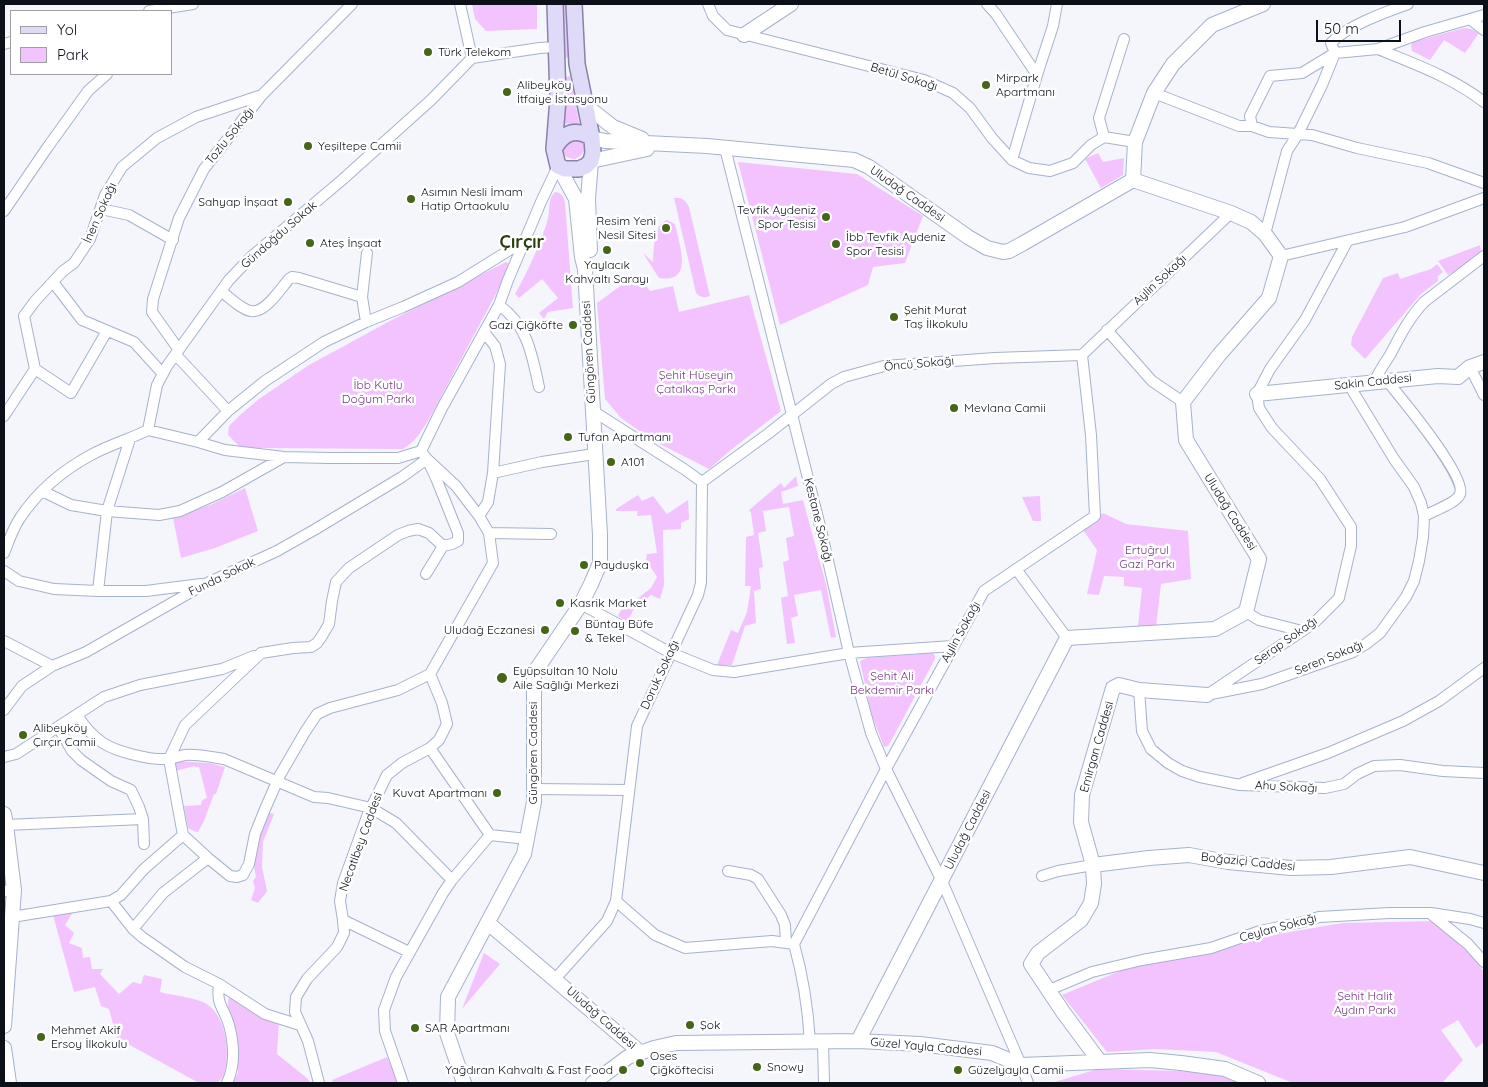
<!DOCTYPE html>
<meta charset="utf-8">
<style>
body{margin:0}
#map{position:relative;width:1488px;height:1087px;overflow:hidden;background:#f4f6fc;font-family:Quicksand,sans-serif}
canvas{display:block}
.frame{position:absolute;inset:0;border:5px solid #0b1019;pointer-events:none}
.legend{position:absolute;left:10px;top:10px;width:162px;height:65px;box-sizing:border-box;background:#fff;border:1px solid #9d9fa3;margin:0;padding:6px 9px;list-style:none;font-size:15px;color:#0b1019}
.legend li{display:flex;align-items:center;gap:10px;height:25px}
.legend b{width:25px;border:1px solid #9d9fa3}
.scale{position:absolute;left:1316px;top:20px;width:85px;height:22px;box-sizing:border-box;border:2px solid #0b1019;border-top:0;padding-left:6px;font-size:15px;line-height:18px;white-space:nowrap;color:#0b1019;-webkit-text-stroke:4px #fff;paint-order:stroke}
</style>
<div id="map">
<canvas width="1488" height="1087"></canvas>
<div class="frame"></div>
<ul class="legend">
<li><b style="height:6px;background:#dfdaf8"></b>Yol</li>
<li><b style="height:14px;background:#f2c3ff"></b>Park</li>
</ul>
<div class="scale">50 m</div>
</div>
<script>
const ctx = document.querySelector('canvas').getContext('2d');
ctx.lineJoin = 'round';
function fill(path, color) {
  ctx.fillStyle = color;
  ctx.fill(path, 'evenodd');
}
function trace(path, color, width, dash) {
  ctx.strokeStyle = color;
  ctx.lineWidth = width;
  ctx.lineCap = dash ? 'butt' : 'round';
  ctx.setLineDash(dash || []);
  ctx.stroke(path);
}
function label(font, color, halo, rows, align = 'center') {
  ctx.font = font + ' Quicksand,sans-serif';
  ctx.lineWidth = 5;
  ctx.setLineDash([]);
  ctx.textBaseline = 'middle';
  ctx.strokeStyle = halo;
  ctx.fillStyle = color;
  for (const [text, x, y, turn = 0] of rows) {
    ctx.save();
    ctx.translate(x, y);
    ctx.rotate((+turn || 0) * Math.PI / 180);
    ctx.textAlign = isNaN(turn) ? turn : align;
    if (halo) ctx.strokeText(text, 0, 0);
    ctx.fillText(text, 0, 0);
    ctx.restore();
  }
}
fill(new Path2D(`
 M472 4H537V29L486 31 475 19Z
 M562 4H566L569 57 564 58Z
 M1464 28 1471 29 1479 33 1465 53 1444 40 1430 60 1412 51 1411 45 1413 42Z
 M570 76 579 123 566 124 561 126 564 77Z
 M563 140H583C587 148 584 155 575 159 562 158 560 151 563 140Z
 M1098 153 1103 162 1124 158 1123 175 1101 188 1085 159Z
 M738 162 857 174 923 216 905 263 873 267 868 285 780 325Z
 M555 192C562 193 564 197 565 203L573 308 548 312 544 319 539 313 558 298 542 279 519 298 515 294C527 273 542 241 548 218 550 209 548 198 555 192Z
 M674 198C682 197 685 200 689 207L710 296C704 298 701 298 696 293Z
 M667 220 675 224C679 244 695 284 659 278L643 253 653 262C654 249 653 225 667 220Z
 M1480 245 1481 252 1479 254 1455 273 1453 272 1448 275 1438 261Z
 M506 262 509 264 508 269 505 277 429 419C421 432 416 441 403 449L257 448 239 446 228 435 229 426 240 415 259 399 309 365 390 321Z
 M1437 264 1443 272 1438 276V281L1421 294 1365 359 1351 345 1352 337 1383 278 1398 273 1400 279 1431 269Z
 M637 274 650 291 673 286 679 312 749 295 781 411 732 449 709 469 652 440 621 418 605 399 597 303Z
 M796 476 798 486 781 492 783 504 803 500 826 584 836 637 831 638 821 590 794 595 798 616 791 618 795 643 787 644 781 598 788 596 783 562 789 560 786 538 794 536 789 507 763 511 766 531 758 533 763 567 759 568 761 589 754 591 756 623 745 626 732 665H717L731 630 738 633 747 612 751 586H745L746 537 754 535 751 513 749 510 781 483 784 488Z
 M245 488 258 531 215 548 181 558 173 518 210 505Z
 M638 495 642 501 653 496 667 514 688 500 689 519 681 523V529L663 530 664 585 660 599 651 595 634 609 627 622 618 616 626 600 633 602 651 588 657 577 646 560 647 554 657 553 651 515 637 516 638 511H616V509Z
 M1040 496 1041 521H1033L1022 497Z
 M1103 513 1126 524 1188 531 1191 579 1161 584 1156 627 1138 626 1142 588 1124 586V577L1104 576 1099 595 1087 594 1097 550 1083 530Z
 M932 653 935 656V659L891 741 888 746 884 747 871 713 860 661 867 658Z
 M174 761 209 763 225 767 216 794H214L204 821 198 832H196L188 828 184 806 201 805 202 800 207 798 199 767H195V766L175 771Z
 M267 812 274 814 263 842 262 867 267 891 258 903 251 900 255 888 253 881 256 877 253 861 254 849Z
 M73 912 65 925 74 933 69 943 82 948 83 958 90 957 92 969H103L100 974 119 994 133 982 141 984 144 975 162 979 160 992C171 995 196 998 205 1003 226 1014 231 1054 224 1074 223 1078 220 1080 217 1083H199L117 1038 109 1009 101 1006 95 987 74 992 53 915Z
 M1435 921 1471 955 1484 972V1042L1476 1048 1458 1020 1441 1030 1463 1060 1442 1083H1293L1216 1052 1155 1049 1107 1052 1062 995 1120 971 1154 962 1201 955 1273 935 1342 923Z
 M484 953 500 964 462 1009Z
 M230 997 279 1022 277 1054 308 1079 310 1083H232L238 1073 236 1042 232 1016 228 1008V1000Z
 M387 1057 399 1083H334L332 1080Z
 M1098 1069 1222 1072 1244 1083H1051Z`), '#f2c3ff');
const street = new Path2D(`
 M460 4 472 58
 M708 4 713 16 727 30 924 80 953 93 970 108 992 138 1012 160 1029 168 1050 171 1073 163 1091 145 1104 137 1135 142
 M987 4 996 14 1037 75
 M149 11 193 4
 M1470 19 1484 30
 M4 44 11 42
 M1378 49C1414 64 1452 77 1484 102
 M1154 93 1239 126H1252L1269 132 1312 135 1357 148 1428 163 1484 183
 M1252 126 1250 116 1270 76 1302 73 1335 53 1331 43C1346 26 1386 12 1408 4
 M1104 137 1099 118 1124 39
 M725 148 822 534 849 653 871 733 886 769 942 881 1021 1065 1028 1083
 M1012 160 1037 75 1053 26 1057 4
 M101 209 129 215 173 240
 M4 211 47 148 88 91 107 74
 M1265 234 1287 151 1298 134 1322 85 1335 53 1378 49 1425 32 1484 15
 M1281 256 1405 227 1484 198
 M53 282 82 320 134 342 163 374
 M222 292C229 297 242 310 251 311 265 314 281 288 289 279L292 277 299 278 362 297 366 322
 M362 297 367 253
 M499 305C528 326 532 355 539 387
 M1107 330 1152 381 1183 402
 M179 350 152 312 153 299 179 218 204 169 262 95 352 4
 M176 355 228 411
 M1475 364 1470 367 1484 395
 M35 369 71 393 107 331
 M1374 382C1379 372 1384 364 1390 355 1400 336 1409 318 1424 302L1484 256
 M1388 382C1401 398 1467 477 1460 494 1457 503 1433 511 1424 516
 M4 416 35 369 24 316 35 301 63 271 74 263 90 239 105 195 122 167 157 138 196 117 262 95
 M148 430 198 442 225 450 284 457 329 458H398L421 451 442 408 499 305 508 280 541 202 558 166
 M198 442 228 411 265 381 324 342 366 322 403 307 458 282 524 241
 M427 459 456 486 479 516 489 533 493 563 430 674 398 690 330 708 317 714 305 732 280 775 265 809 255 834 249 864 243 875 237 877 230 876 208 858 183 835 169 759 185 725 261 653 293 648 311 647 317 643 322 636 329 624 332 601 336 582 349 568 398 535 408 531 418 529 429 533 443 546 452 544 458 541V533L436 478Z
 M493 473 542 462 594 454
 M702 482 769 433 831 384 844 377 884 366 995 358 1082 355
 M42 491 71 505 107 511 159 515 180 511 222 492 284 457
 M479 516 488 502 493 473 500 364 495 346 484 332
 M489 533 551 534
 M4 553C9 541 13 528 20 518 38 491 63 470 91 455 109 445 130 439 148 430L157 385 167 366 229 280 252 256 342 180 431 100 472 58 540 48 557 47
 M1016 569 1067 638
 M4 571 19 581 54 589 98 591H146L201 584
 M426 574 443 546
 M98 591 107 511 130 439
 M581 604 671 653 713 670 734 672 849 653 953 646
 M1246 612 1259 620 1302 631
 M4 641 52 666 86 652 205 584 277 551 314 530 402 477 427 459 424 455
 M1139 690 1142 731 1151 749 1168 763 1182 771 1200 777 1240 785 1325 788 1344 784 1357 774 1374 766 1400 765 1443 771 1484 773
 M1211 694 1262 684 1353 652 1366 644 1380 633 1406 597 1414 581 1419 561 1423 537 1424 516 1421 503 1414 487 1394 459 1349 385
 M1207 695 1314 623 1339 598 1351 546V527L1320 479 1272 428 1259 408 1257 394 1270 369 1305 320 1347 242
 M4 710 22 686 52 666
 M77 715C84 726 92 736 103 743 117 752 150 760 166 759 173 759 179 756 185 755 198 754 211 757 224 759L314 797 328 798 371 808 396 823 452 880
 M58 727 72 751 81 760 111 781 131 790 139 807 143 819 144 844
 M430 748 490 835 527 839
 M4 757 16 754 104 697 140 685 222 669 254 656
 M1243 783 1328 753 1403 721 1439 701 1484 668
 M534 789 629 790
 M6 825 143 819
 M728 871 751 875 758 879 781 915 785 925 786 943
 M1042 876 1058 871 1093 865
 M4 891 14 890
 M111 901 133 929 142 937 185 967 219 984 265 1014 300 1025
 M616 901 655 935 685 948 772 941 794 944
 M1431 914 1468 944 1484 962
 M12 917 111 901 121 895 144 869 183 835
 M343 920 409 952
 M133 929 163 893 208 858
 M794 944 886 769 984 591 1095 516 1091 435 1082 355 1231 213
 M794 944C803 976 808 1008 810 1042
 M555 979 607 921 616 901 637 726 698 595 701 583 702 482 684 469 593 411
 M219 984C216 1006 224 1007 229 1025 234 1044 235 1066 227 1083
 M1049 990 1092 972 1142 960 1211 948 1260 931 1307 921 1319 917 1389 913H1431L1470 919 1484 923
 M823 1042 824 1083
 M319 1083 308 1041 295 1012 296 997 307 979 337 947 344 933 343 920 340 901 343 883 368 814 387 775 402 763 430 748 439 740 447 724 442 703 430 674
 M403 1083 385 1031 384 1010 396 977 443 893 452 880 490 835`);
const secondary = new Path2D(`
 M744 35 791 4
 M585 105 613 127 642 139
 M592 138 605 141 707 146 854 160 869 167 968 237 987 248 1003 252 1009 251 1022 244 1133 180 1231 213 1251 222 1265 234 1281 256 1269 298 1219 355 1183 402 1186 440 1259 559 1246 612 1215 629 1067 638 858 1041
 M1133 180 1135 142 1154 93 1173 64 1212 25 1263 4
 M590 250 588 199 591 161 647 149
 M1257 394 1438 376 1458 377 1470 367 1484 362
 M4 814 6 825 14 890 4 1026
 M1093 865 1149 858 1189 855 1228 862 1291 868 1331 867 1410 857 1484 873
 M488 923 641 1053
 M4 1048 9 1083
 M1100 1062 1063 1012 1031 964 1038 953 1081 920 1091 903 1094 884 1093 865 1081 822 1082 795 1113 688 1119 685 1139 690 1207 695
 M464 1083 447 1033 448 997 524 854 534 802V673L581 604 591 584 600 563V535L585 269 582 257 576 199 558 166
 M593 1083 628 1057 654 1048 676 1043 858 1041 920 1044 992 1053 1021 1065 1150 1060 1181 1063 1225 1069 1258 1083`);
const primary = new Path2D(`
 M555 4 558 99 554 149 558 166 565 169H579L586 166 591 161 593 153 592 138 577 64 574 4
 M554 149C563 133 575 127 592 138`);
trace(street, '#a5b2cc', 12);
trace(secondary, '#a5b2cc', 16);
trace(primary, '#8784a7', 18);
trace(street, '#fff', 10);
trace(secondary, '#fff', 14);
trace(primary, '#dfdaf8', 15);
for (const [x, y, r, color] of [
 [428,52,5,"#456519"],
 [986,85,5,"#456519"],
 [507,92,5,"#456519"],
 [308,146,5,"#456519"],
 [411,199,5,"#456519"],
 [288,202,5,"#456519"],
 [826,217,5,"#456519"],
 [666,228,5,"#456519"],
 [310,243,5,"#456519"],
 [836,244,5,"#456519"],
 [607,250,5,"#456519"],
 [894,317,5,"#456519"],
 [573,325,5,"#456519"],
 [954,408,5,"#456519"],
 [568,437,5,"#456519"],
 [611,462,5,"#456519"],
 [584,565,5,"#456519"],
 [560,603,5,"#456519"],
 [545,630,5,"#456519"],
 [575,631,5,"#456519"],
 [502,678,6,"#456519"],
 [23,735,5,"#456519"],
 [497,793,5,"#456519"],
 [690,1025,5,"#456519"],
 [415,1028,5,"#456519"],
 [41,1037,5,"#456519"],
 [640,1063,5,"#456519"],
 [757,1067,5,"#456519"],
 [623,1070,5,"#456519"],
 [958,1070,5,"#456519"]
]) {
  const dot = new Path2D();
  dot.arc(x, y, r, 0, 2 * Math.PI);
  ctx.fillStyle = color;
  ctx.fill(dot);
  trace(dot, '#fff', 2);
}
label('12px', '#0b1019', '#fff', [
 ["Türk Telekom",438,52],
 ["Mirpark",996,78],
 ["Apartmanı",996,92],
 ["Alibeyköy",517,85],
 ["İtfaiye İstasyonu",517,99],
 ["Yeşiltepe Camii",318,146],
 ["Asımın Nesli İmam",421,192],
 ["Hatip Ortaokulu",421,206],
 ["Sahyap İnşaat",278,202,"right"],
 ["Tevfik Aydeniz",816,210,"right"],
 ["Spor Tesisi",816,224,"right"],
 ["Resim Yeni",656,221,"right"],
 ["Nesil Sitesi",656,235,"right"],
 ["İbb Tevfik Aydeniz",846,237],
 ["Spor Tesisi",846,251],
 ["Ateş İnşaat",320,243],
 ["Yaylacık",607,265,"center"],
 ["Kahvaltı Sarayı",607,279,"center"],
 ["Şehit Murat",904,310],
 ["Taş İlkokulu",904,324],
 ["Gazi Çiğköfte",563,325,"right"],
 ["Mevlana Camii",964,408],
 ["Tufan Apartmanı",578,437],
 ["A101",621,462],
 ["Payduşka",594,565],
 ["Kasrik Market",570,603],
 ["Büntay Büfe",585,624],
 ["& Tekel",585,638],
 ["Uludağ Eczanesi",535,630,"right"],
 ["Eyüpsultan 10 Nolu",513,671],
 ["Aile Sağlığı Merkezi",513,685],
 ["Alibeyköy",33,728],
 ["Çırçır Camii",33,742],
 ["Kuvat Apartmanı",487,793,"right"],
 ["Şok",700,1025],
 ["SAR Apartmanı",425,1028],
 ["Mehmet Akif",51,1030],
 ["Ersoy İlkokulu",51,1044],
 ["Oses",650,1056],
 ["Çiğköftecisi",650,1070],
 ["Snowy",767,1067],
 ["Yağdıran Kahvaltı & Fast Food",613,1070,"right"],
 ["Güzelyayla Camii",968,1070]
], 'left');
label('12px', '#0b1019', '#fff', [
 ["Betül Sokağı",904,77,17],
 ["Tozlu Sokağı",230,136,-51],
 ["Uludağ Caddesi",907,194,35],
 ["İnen Sokağı",100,213,-66],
 ["Gündoğdu Sokak",279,235,-41],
 ["Aylin Sokağı",1160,280,-43],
 ["Güngören Caddesi",589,352,-93],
 ["Öncü Sokağı",919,364,-5],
 ["Sakin Caddesi",1373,382,-6],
 ["Uludağ Caddesi",1230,512,58],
 ["Kestane Sokağı",818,520,76],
 ["Funda Sokak",222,577,-26],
 ["Aylin Sokağı",961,632,-61],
 ["Serap Sokağı",1286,641,-35],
 ["Seren Sokağı",1329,658,-22],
 ["Doruk Sokağı",660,675,-65],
 ["Emirgan Caddesi",1097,747,-74],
 ["Güngören Caddesi",533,753,-90],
 ["Ahu Sokağı",1286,787,3],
 ["Uludağ Caddesi",968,830,-63],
 ["Necatibey Caddesi",361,842,-70],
 ["Boğaziçi Caddesi",1248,862,6],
 ["Ceylan Sokağı",1278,928,-15],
 ["Uludağ Caddesi",601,1018,41],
 ["Güzel Yayla Caddesi",926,1047,5]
]);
label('12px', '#763787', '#fff', [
 ["Şehit Hüseyin",696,375],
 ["Çatalkaş Parkı",696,389],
 ["İbb Kutlu",378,385],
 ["Doğum Parkı",378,399],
 ["Ertuğrul",1147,550],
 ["Gazi Parkı",1147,564],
 ["Şehit Ali",892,676],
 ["Bekdemir Parkı",892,690],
 ["Şehit Halit",1365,996],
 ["Aydın Parkı",1365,1010]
]);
label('bold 18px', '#2a3f0b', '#fff', [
 ["Çırçır",522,243]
]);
</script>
